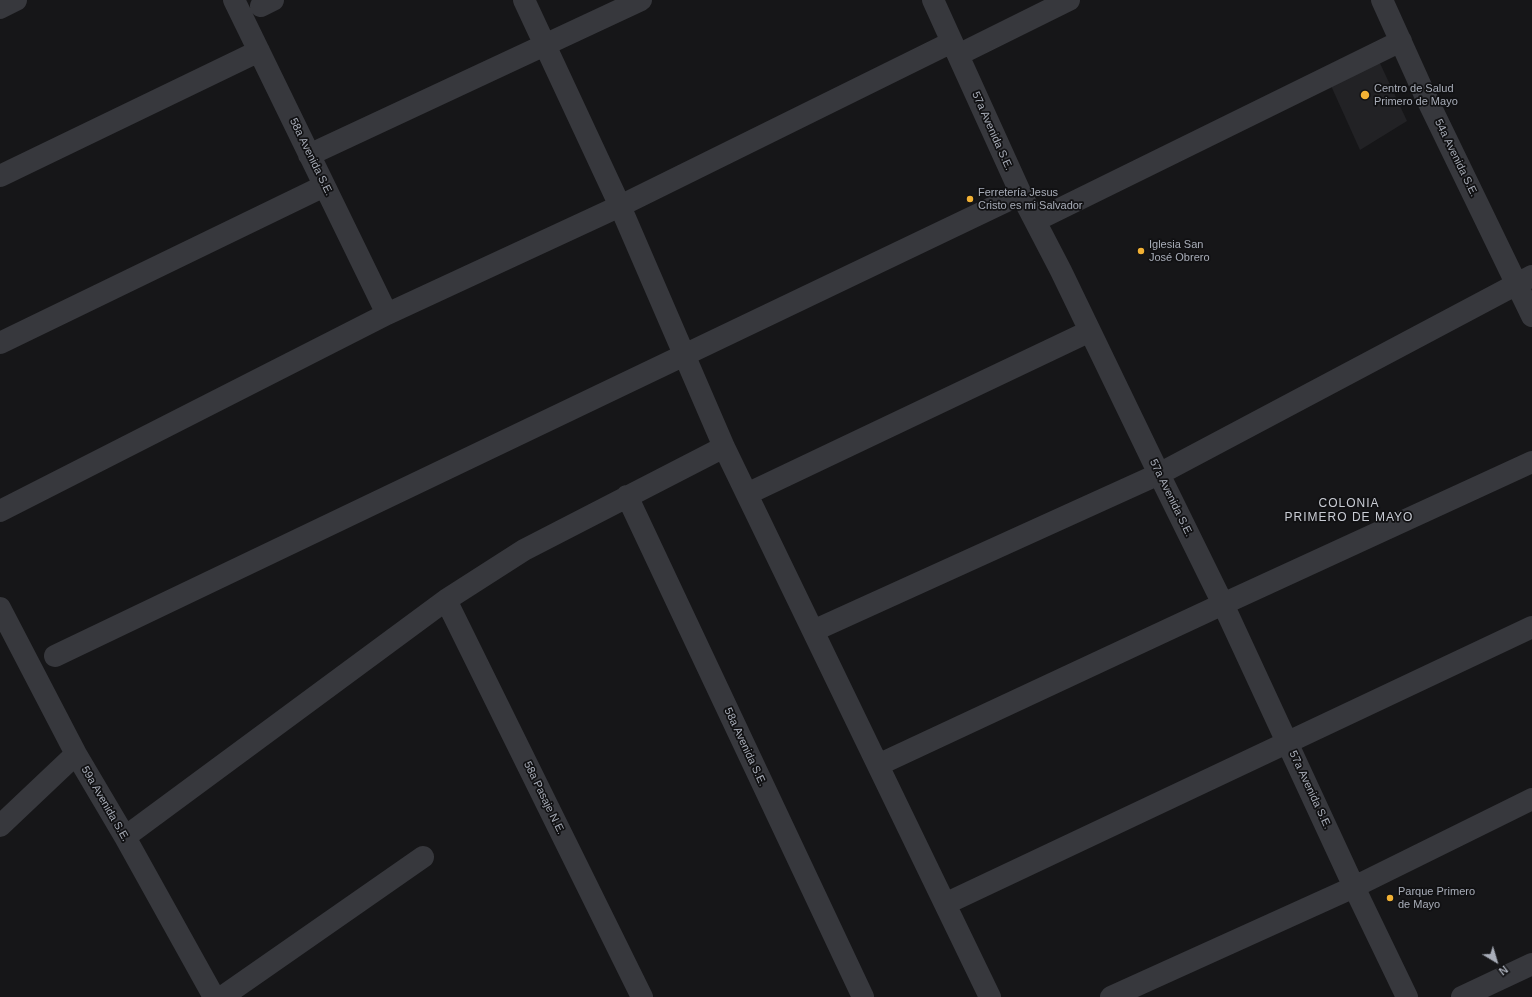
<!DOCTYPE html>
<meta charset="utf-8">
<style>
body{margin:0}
#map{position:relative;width:1532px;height:997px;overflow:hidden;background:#161618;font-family:Arial,sans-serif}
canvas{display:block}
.north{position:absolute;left:1476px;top:941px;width:40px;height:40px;-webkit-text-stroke:3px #111113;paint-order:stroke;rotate:142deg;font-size:11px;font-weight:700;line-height:16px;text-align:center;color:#a8adb8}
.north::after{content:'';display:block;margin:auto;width:14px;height:18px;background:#a8adb8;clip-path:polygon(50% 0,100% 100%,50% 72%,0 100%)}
</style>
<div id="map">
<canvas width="1532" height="997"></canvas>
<div class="north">N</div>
</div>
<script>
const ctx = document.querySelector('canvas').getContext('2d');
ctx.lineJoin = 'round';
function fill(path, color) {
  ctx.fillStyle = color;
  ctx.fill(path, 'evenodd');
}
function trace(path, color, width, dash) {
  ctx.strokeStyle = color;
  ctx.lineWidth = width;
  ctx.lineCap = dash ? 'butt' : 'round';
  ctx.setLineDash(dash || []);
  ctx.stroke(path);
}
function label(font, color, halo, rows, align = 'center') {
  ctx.font = font + ' Arial,sans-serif';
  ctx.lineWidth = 3.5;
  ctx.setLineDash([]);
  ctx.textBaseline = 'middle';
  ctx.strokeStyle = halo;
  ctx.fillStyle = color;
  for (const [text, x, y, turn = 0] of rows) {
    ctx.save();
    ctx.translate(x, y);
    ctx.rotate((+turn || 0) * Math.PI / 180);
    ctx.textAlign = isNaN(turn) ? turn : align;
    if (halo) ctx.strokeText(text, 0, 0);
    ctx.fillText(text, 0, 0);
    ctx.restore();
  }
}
fill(new Path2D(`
 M1371 44 1407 121 1360 150 1323 68Z`), '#222225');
trace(new Path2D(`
 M234 0 387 314
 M524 0 620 206 724 447 990 997
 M933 0 1021 194 1061 271 1159 474 1223 604 1354 887 1407 997
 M1382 0 1424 93 1532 316
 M261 6 273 0
 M0 8 16 0
 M958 55 1069 0
 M309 155 641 0
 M0 176 259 51
 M1035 221 1401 41
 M0 343 324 186
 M747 494 1090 331
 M627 496 863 997
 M0 511 387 314 620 206 952 42
 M446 600 642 997
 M0 608 76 754 125 837 214 997
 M813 631 1159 474 1532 276
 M55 656 1021 194
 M878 765 1223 604 1532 462
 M0 826 76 754
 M125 837 446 600 524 550 724 447
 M945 904 1532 627
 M222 997 423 857
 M1111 997 1354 887 1532 799
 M1462 997 1532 964`), '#37383d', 22);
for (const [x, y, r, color] of [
 [1365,95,5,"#f2b134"],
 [970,199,4,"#f2b134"],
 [1141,251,4,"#f2b134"],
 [1390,898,4,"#f2b134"]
]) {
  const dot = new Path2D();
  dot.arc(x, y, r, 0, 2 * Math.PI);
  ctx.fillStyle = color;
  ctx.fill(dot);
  trace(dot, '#111113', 1.5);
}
label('11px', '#a8adb8', '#111113', [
 ["Centro de Salud",1374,89],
 ["Primero de Mayo",1374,102],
 ["Ferretería Jesus",978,193],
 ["Cristo es mi Salvador",978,206],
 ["Iglesia San",1149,245],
 ["José Obrero",1149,258],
 ["Parque Primero",1398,892],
 ["de Mayo",1398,905]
], 'left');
label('11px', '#a8adb8', '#111113', [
 ["57a Avenida S.E.",992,131,66],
 ["58a Avenida S.E.",311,157,64],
 ["54a Avenida S.E.",1456,158,64],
 ["57a Avenida S.E.",1171,498,64],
 ["58a Avenida S.E.",745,747,65],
 ["57a Avenida S.E.",1310,790,65],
 ["58a Pasaje N.E.",544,798,64],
 ["59a Avenida S.E.",105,804,60]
]);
ctx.letterSpacing = '1px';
label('12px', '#c9ccd4', '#111113', [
 ["COLONIA",1349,504],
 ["PRIMERO DE MAYO",1349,518]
]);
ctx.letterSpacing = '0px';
</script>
